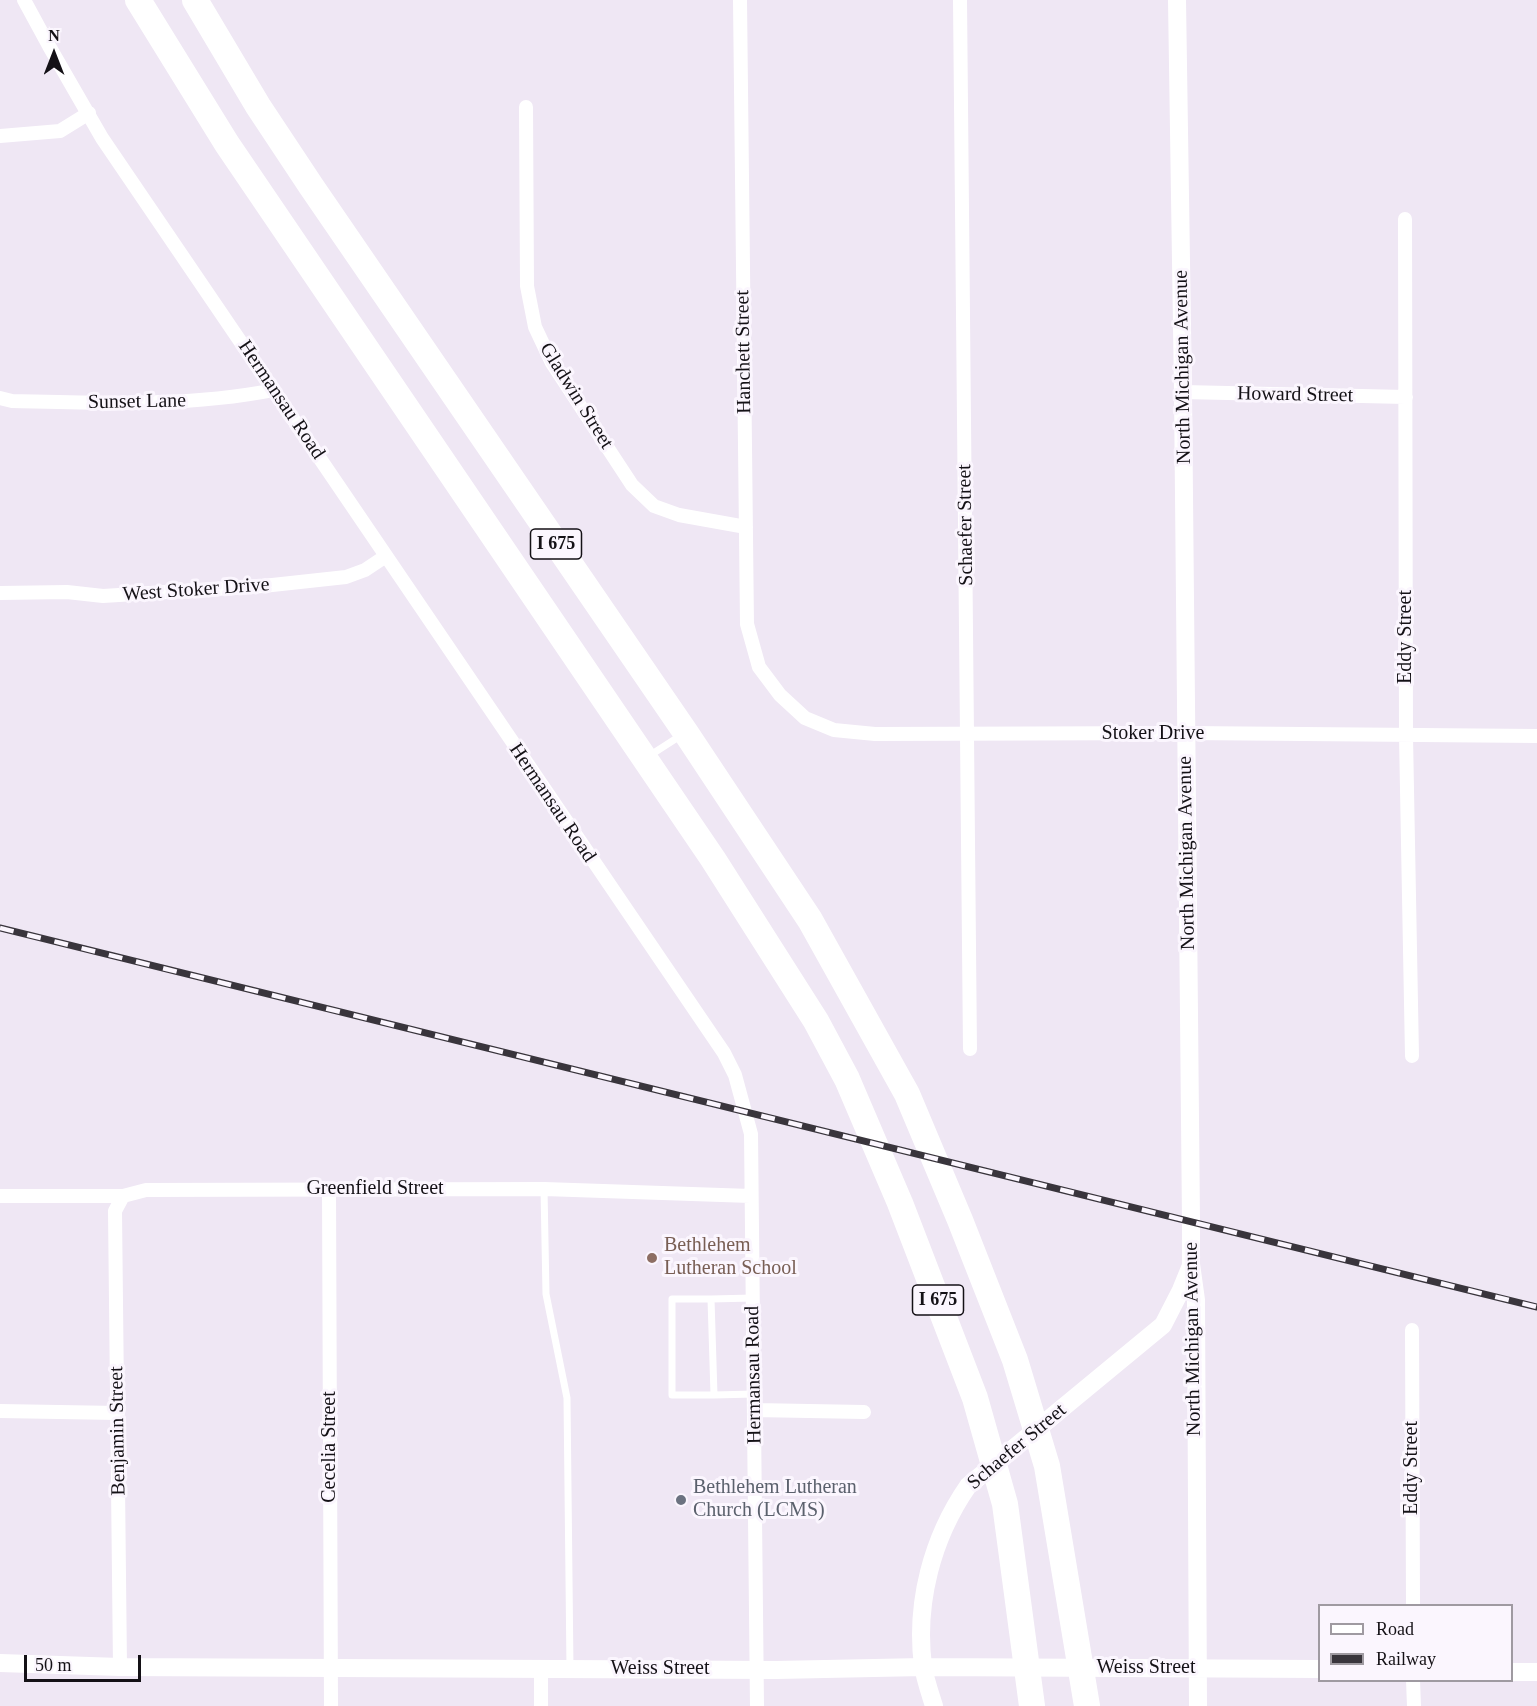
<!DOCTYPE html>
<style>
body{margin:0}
#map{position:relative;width:1537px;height:1706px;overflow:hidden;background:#efe7f4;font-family:Georgia,serif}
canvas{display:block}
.legend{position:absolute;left:1318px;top:1604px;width:195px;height:78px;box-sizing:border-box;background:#fbf6fe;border:2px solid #9f9aa1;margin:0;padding:8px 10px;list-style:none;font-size:18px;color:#141116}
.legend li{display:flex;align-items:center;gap:12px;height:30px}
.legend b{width:30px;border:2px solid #9f9aa1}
.north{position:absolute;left:24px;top:24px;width:60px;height:60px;-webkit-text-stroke:4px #fbf6fe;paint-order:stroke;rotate:0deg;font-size:16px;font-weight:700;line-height:24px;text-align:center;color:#141116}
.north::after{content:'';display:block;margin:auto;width:21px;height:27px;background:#141116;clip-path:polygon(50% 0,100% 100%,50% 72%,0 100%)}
.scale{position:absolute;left:24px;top:1655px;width:117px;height:27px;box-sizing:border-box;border:3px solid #141116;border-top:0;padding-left:8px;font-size:18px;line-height:21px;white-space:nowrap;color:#141116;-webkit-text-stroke:4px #fbf6fe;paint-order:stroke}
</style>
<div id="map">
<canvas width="1537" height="1706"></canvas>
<ul class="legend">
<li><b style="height:8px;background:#fff"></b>Road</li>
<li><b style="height:8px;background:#39353c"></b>Railway</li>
</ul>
<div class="north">N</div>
<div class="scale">50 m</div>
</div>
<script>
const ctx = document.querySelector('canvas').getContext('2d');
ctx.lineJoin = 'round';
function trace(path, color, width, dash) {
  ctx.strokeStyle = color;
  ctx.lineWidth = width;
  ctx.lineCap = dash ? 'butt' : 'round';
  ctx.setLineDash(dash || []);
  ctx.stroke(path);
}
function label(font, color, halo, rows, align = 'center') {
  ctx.font = font + ' Georgia,serif';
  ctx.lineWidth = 6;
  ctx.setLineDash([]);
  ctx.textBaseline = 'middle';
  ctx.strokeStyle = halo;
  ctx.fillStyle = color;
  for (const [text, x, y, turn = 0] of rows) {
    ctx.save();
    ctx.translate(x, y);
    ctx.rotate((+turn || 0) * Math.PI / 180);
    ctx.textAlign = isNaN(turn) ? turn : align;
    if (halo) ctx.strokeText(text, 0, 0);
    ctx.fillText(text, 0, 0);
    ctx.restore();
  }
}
trace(new Path2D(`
 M649 756 680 736
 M544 1189 546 1294 567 1398 570 1669
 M753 1298 711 1299 714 1395 754 1394
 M711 1299H672V1395H714`), '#fff', 7);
trace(new Path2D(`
 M24 0 49 46 102 138 724 1053 735 1075 751 1134 757 1706
 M740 0 747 624 759 667 780 695 805 718 834 730 875 734 1186 733 1537 736
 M960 0 970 1049
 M526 107 527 286 535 327 552 363 632 485 654 506 679 515 746 527
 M0 136 60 131 89 113
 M1405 219 1406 736 1412 1056
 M1183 392 1406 397
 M0 398 12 401C99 403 188 407 274 390
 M0 593 67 592 103 596 263 586 346 577 365 570 386 556
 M329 1189 331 1706
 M0 1196H123L146 1190 544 1189 751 1196
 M1412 1330 1413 1606
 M754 1410 864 1412
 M0 1411 118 1413
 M120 1667 115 1211 123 1196
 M541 1668V1706
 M1413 1680 1414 1706`), '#fff', 14);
trace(new Path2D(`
 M1177 0 1183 392 1191 1222V1264L1196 1300 1198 1706
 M0 1663 120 1667 776 1670 923 1667 1320 1669
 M1512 1672H1537
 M934 1706C930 1693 925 1679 923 1666 915 1603 932 1538 968 1486L1163 1325 1181 1290 1190 1268`), '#fff', 18);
trace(new Path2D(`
 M138 0 227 144 713 859 816 1021 847 1079 900 1203 975 1398 1005 1504 1032 1706
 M195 0 258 106 311 186 686 733 810 920 907 1094 960 1220 1015 1360 1047 1466 1087 1706`), '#fff', 26);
const rail = new Path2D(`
 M0 928 1537 1307`);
trace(rail, '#39353c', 7);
trace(rail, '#fbf6fe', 4.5, [14]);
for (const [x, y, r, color] of [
 [652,1258,6,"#8d6e63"],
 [681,1500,6,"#6b7280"]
]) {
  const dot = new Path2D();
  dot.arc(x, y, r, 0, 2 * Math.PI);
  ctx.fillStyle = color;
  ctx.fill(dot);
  trace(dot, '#fbf6fe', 2);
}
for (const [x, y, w] of [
 [556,544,51],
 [938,1300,51]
]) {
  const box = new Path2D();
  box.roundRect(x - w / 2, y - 15, w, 30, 4.5);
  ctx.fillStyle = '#fbf6fe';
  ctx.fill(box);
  trace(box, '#141116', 1.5);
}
label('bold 18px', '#141116', null, [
 ["I 675",556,544],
 ["I 675",938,1300]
]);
label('20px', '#141116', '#fbf6fe', [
 ["Hanchett Street",744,352,-91],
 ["North Michigan Avenue",1183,367,-91],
 ["Howard Street",1295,395,1],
 ["Gladwin Street",576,396,58],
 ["Hermansau Road",281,400,56],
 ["Sunset Lane",137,402,-1],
 ["Schaefer Street",966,525,-91],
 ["West Stoker Drive",196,590,-4],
 ["Eddy Street",1406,637,-90],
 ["Stoker Drive",1153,734],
 ["Hermansau Road",552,803,56],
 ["North Michigan Avenue",1187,853,-91],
 ["Greenfield Street",375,1189],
 ["North Michigan Avenue",1193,1339,-91],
 ["Hermansau Road",754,1375,-91],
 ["Benjamin Street",118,1431,-91],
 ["Cecelia Street",330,1447,-90],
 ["Schaefer Street",1017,1447,-40],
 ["Eddy Street",1412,1468,-90],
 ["Weiss Street",1146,1668],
 ["Weiss Street",660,1669]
]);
label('20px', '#785e54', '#fbf6fe', [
 ["Bethlehem",664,1246],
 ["Lutheran School",664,1269]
], 'left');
label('20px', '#5b616d', '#fbf6fe', [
 ["Bethlehem Lutheran",693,1488],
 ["Church (LCMS)",693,1511]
], 'left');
</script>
